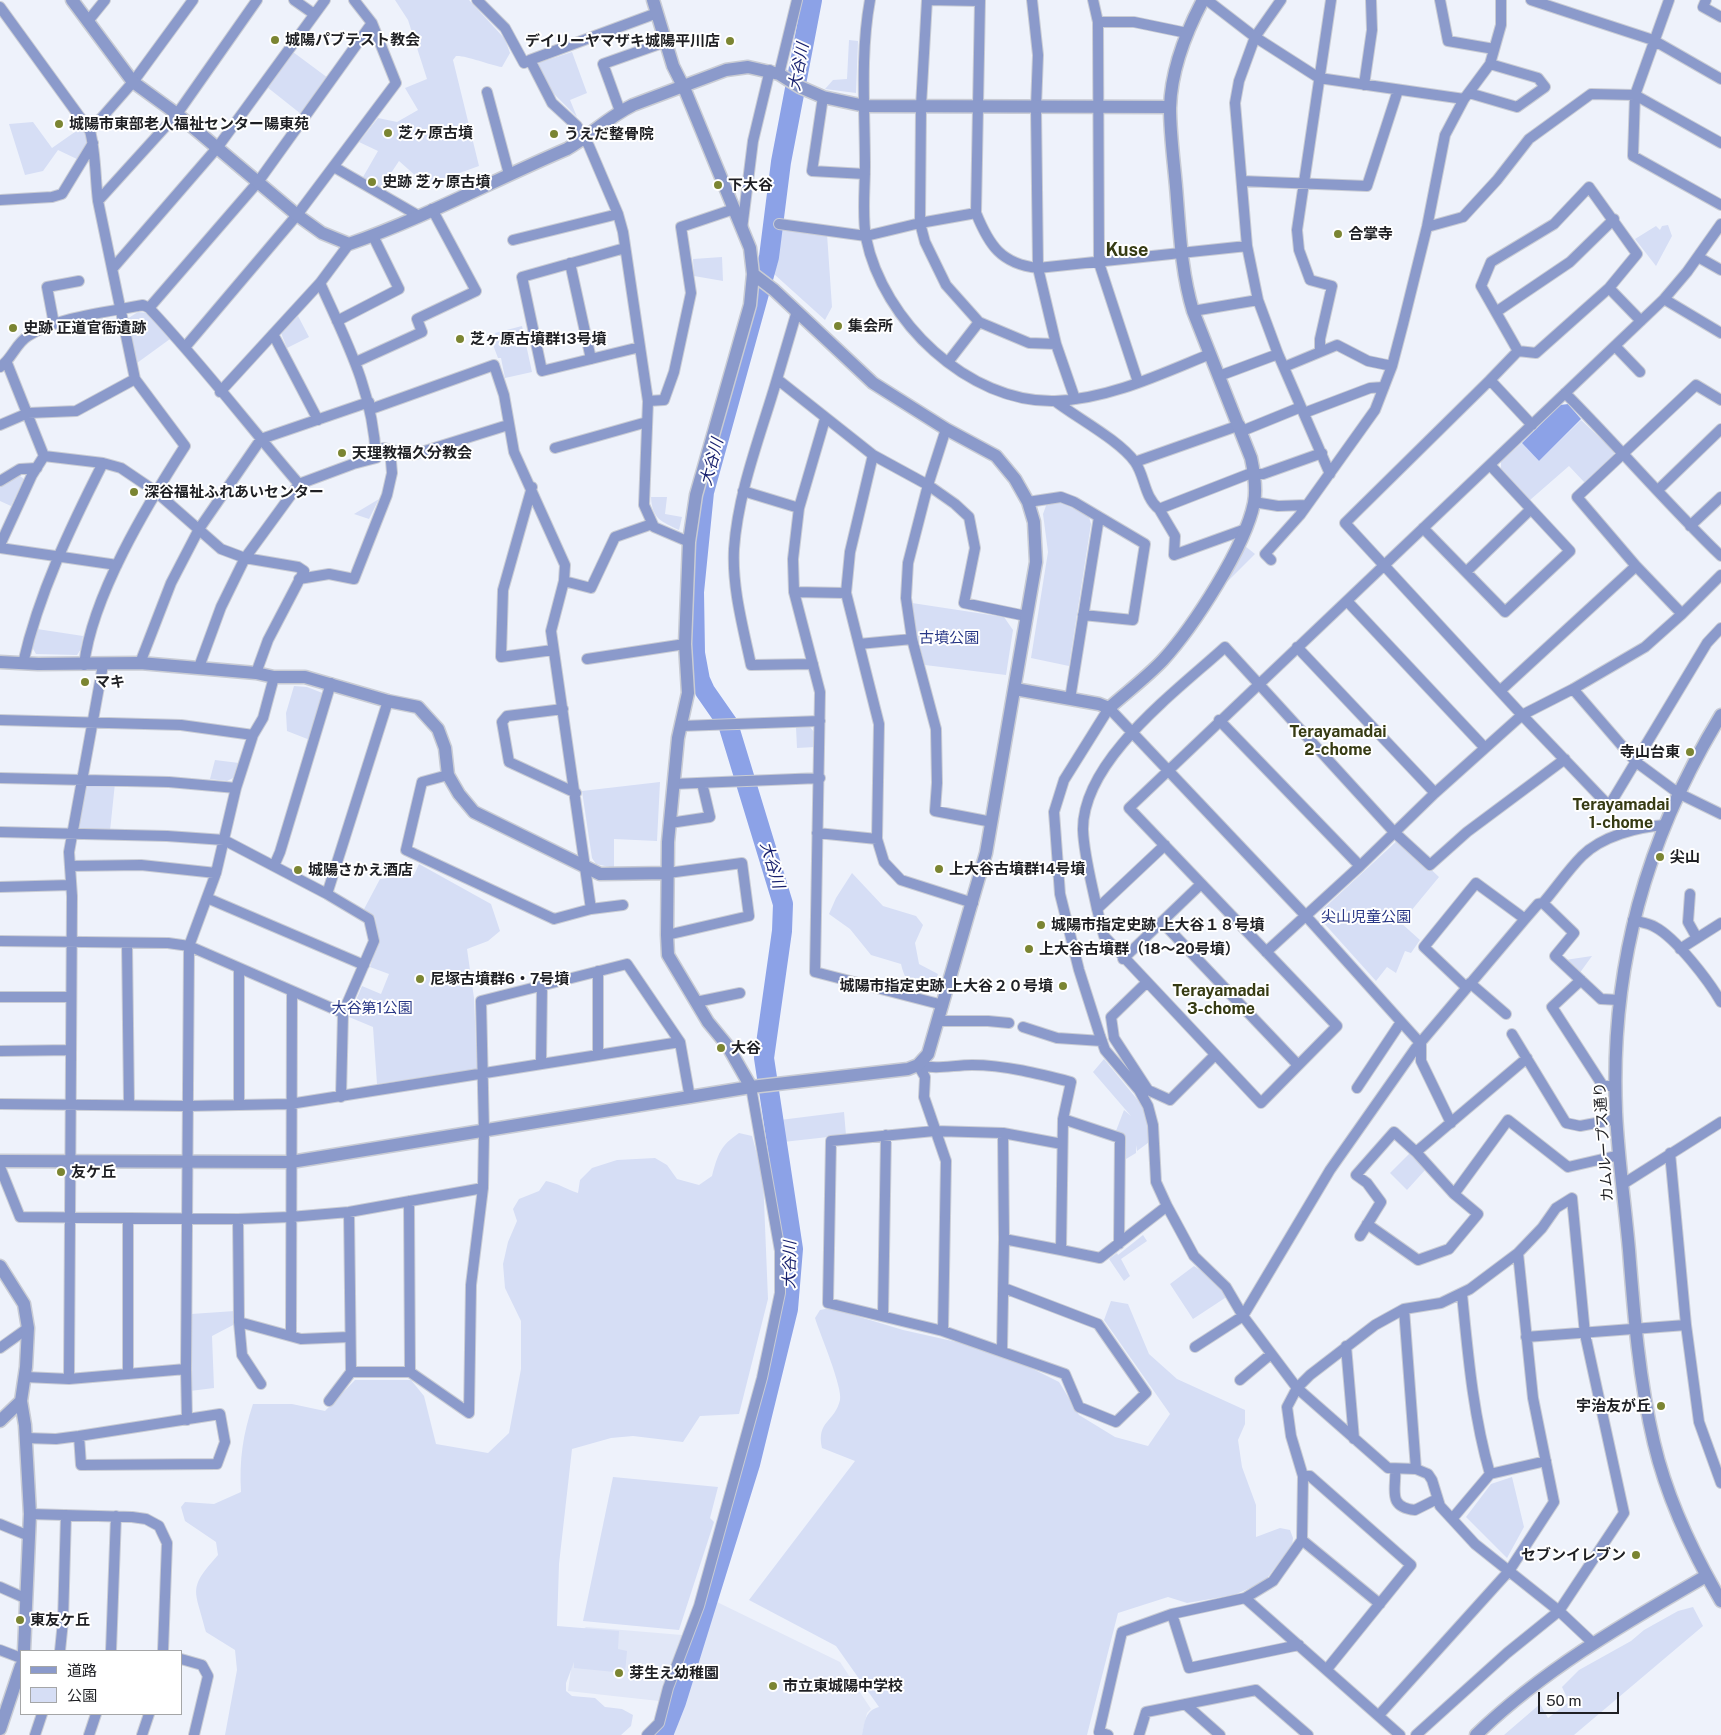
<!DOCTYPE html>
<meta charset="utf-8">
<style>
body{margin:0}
#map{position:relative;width:1721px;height:1735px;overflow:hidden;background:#eef2fb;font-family:"Public Sans","Noto Sans JP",sans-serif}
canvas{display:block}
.legend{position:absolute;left:20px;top:1650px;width:162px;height:65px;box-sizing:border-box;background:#fff;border:1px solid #a5a6a7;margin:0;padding:6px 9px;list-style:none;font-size:15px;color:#1f2024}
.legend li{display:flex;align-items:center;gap:10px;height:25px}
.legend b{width:25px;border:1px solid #a5a6a7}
.scale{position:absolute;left:1538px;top:1692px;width:81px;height:22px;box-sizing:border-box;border:2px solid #1f2024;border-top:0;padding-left:6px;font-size:15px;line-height:18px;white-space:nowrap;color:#1f2024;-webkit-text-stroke:4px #fff;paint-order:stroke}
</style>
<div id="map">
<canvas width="1721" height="1735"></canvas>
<ul class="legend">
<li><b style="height:6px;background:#8b9acb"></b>道路</li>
<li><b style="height:14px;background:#d6def5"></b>公園</li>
</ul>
<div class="scale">50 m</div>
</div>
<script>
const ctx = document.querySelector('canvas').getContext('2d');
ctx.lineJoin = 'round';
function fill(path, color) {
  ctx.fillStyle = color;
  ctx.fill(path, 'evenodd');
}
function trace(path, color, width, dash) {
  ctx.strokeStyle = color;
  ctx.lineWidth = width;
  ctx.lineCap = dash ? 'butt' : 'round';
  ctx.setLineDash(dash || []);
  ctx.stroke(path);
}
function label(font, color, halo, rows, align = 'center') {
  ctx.font = font + ' "Public Sans","Noto Sans JP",sans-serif';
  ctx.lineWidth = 4;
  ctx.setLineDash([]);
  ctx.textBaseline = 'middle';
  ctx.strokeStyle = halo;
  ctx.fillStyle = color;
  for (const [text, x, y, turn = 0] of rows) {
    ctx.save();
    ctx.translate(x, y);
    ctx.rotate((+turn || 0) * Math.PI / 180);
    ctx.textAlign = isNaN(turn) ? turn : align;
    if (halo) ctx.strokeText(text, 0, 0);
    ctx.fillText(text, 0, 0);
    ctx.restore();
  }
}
fill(new Path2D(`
 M717 1602 840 1662 871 1709 867 1713 862 1735H674Z
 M586 1627 682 1635 659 1701 568 1691 573 1654 582 1630Z`), '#e1e7f7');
fill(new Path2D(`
 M395 0H469L505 39 510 53 502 67C490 65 465 55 456 56L453 60 479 166 426 185 399 161 381 188 363 177 378 151 359 142 378 118 397 122 418 110 405 88 427 79 408 20Z
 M849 40 858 41 856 93 825 89 833 80 847 79Z
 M293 52 328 78 301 114 267 87Z
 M572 52 587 93 570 100 577 117 544 84 535 64Z
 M33 122 52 148 82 127 89 142 79 160 58 150 43 171 25 175 9 124Z
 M1668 225 1672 236 1656 266 1635 239 1656 226 1660 230 1662 226Z
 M782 228 827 234 832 307 825 320 774 274 778 261Z
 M722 257 723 281 694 276 693 259Z
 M138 312 147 313 170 339 137 363 127 319Z
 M298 316 309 337 287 348 281 333Z
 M522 326 532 372 505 378 501 358H498L490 337 496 336 495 333Z
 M1581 420 1614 451V456L1585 483 1569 466 1530 500 1501 470V461L1522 443 1539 461Z
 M20 476 24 479 11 506 0 501V486Z
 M651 497H667L665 514 682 517 679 530C661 521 652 519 651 497Z
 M379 499 369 519 354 514Z
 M1061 502 1089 517 1091 524 1069 666 1031 658 1048 552 1043 514 1047 503Z
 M1245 546 1255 554 1226 583 1223 581Z
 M912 603 1004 617 1013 630 1006 675 925 665 916 632Z
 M37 629 83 636 81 649 77 655 36 654 32 647Z
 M294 686 307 687 325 694 310 740 287 731 286 713Z
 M796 727H810L814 732 815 747 797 748Z
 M215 760 239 763 233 778 227 781 210 779Z
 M87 782 115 783 110 831 77 830Z
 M660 782 657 841 614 839V868L596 864 592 858 582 791Z
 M1399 839 1439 877 1401 923 1420 940 1411 953 1405 951 1396 973 1387 967 1376 981 1322 921 1321 911Z
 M419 864 491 904 500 931 488 941 467 949 474 998 477 1069 377 1084 373 1027 349 1017 362 986 381 994 389 974 370 967 378 941 375 917 363 911 380 879 414 875Z
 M852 873 883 906 916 916 923 925 915 943 919 964 938 974 932 991C912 986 906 985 901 964L871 955 850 929 829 914 836 898Z
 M1592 956 1579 974 1565 960Z
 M1104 1059 1141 1104 1147 1116 1152 1140 1137 1151 1136 1145V1153L1126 1159 1125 1135 1116 1131 1124 1110 1131 1116 1093 1072Z
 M844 1112 846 1135 783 1142 780 1120Z
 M739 1133 752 1136 763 1177 768 1299 739 1414 700 1416 683 1442 633 1436 611 1438 572 1449 559 1564 557 1626 619 1631 618 1649 627 1651 625 1673 574 1668V1662L566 1683V1691L572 1696 595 1698 605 1707 622 1709 633 1715 631 1726 621 1735H225L237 1670 235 1650 206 1632C195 1588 187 1590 218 1555L216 1542 185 1521 181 1507 185 1502 214 1504 241 1492C239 1460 243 1434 253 1404H292L325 1411 355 1380H411L424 1396 436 1444 488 1453 509 1433 521 1369V1321L505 1288 503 1264 508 1242 517 1221 513 1209 519 1199 539 1191 546 1181C557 1183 566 1189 578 1193L580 1180 592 1168 617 1160 655 1158 667 1165 677 1179 699 1185 712 1176C718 1154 720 1146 739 1133Z
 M1412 1151 1426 1169 1407 1190 1390 1173Z
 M1143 1235 1147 1241 1121 1259 1130 1276 1124 1281 1109 1259 1117 1253 1118 1255Z
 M1194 1266 1206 1274 1228 1296 1193 1319 1170 1284Z
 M1111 1301 1128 1304 1149 1354 1177 1379 1245 1410V1424L1238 1440 1242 1467 1256 1505V1537L1280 1528 1290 1530 1293 1538 1292 1546 1264 1582 1234 1595 1187 1603 1168 1597 1118 1613 1087 1735H862C865 1721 865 1711 879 1707L836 1646 749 1600 855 1461 822 1448C816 1421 835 1422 840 1400 843 1388 820 1334 815 1318L820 1310 830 1308 903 1330 997 1351 1059 1382 1079 1415 1115 1437 1148 1446 1170 1414 1104 1320Z
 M235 1311V1324L212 1336 214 1388 190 1391 191 1314Z
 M613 1477 718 1487 710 1518 714 1522 679 1630 583 1621Z
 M1512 1477 1524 1527 1507 1558 1466 1517 1491 1484Z
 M1693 1607 1703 1626 1574 1735H1504L1540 1704 1548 1718 1569 1702 1562 1687 1579 1670 1631 1641 1644 1630 1678 1611Z`), '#d6def5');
fill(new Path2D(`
 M1568 404 1581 419 1539 461 1522 443 1560 405Z`), '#8ca2e7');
trace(new Path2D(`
 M663 1735 676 1702 750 1464 788 1309 793 1249 764 1058 782 931 783 904 728 724 705 691 700 680 695 653 694 592 704 492 769 257 781 162 812 0`), '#8ca2e7', 20);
const minor = new Path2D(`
 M294 0 314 14
 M477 0 505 28 524 63 530 60 552 103 577 126 589 146 618 214 623 232 648 401 644 505 654 527 689 542
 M870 0C860 54 865 112 865 166 865 189 862 215 866 238 883 321 968 403 1055 401 1109 399 1161 374 1210 354
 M927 0 921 106 920 223 925 242 946 285 979 322 1029 343 1056 344
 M927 0 980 1
 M980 0 976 213C989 245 1001 264 1038 268L1247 246
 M1032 0 1038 55 1036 107 1038 268 1056 344 1075 399
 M1093 0 1098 22 1099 263 1138 382
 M1207 0 1255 37 1319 78 1464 99
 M1281 0 1255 37 1239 81 1235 103 1247 246 1258 300 1278 354 1330 474
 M1440 0 1448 41 1494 49
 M1531 0 1653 40 1721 79
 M1669 0 1635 95 1633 156 1721 205
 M1706 0 1703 7 1721 17
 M0 7 90 131C96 154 95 177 98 201L135 379 185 446C147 505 92 596 84 665
 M88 21 105 0
 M1098 22H1134L1187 33
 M530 60 657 13
 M779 74 797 0
 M1364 85 1372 30 1371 0
 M487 92 509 174
 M1469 93 1517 107 1545 87 1538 78 1490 64
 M823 97 812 171 865 174
 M620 111 603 64 665 42
 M90 131 133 82 193 0
 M334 167 419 216
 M1242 181 1367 186 1398 90
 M0 200 52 197 62 194 93 143
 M98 201 177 114 257 0
 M779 224 866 236 920 223 976 213
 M1427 227 1463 217 1497 180 1529 139 1591 94 1635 95 1721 143
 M742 229 753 141 770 70
 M513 240 618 214
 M625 248 522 277 542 371 640 347
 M1698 257 1721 270
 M570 263 591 359
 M113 268 217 148 325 0
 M1609 288 1641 321
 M1664 299 1721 333
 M149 308 258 182 372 23
 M797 311 777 379 873 455 928 485 955 504 969 517 975 548 964 603 1026 616
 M1193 311 1258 300
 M1496 312 1570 262 1614 219
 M337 321 399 289 373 236
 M54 324 47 287 79 281
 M273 334 318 420
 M186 346 297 215 396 83 372 23 354 0
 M1615 346 1640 372
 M1320 352V339L1332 286 1310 280 1299 250 1297 230 1331 0
 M356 362 422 332 417 319 476 291 432 209
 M948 362 979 322
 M7 363 44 456
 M0 367C12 359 16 343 28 336 57 317 108 312 143 305L149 308C202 364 249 426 299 484
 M1284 367 1337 345 1368 361 1392 366
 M1219 376 1278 354
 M777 379C761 434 738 491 734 549 732 588 743 627 751 665L813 664
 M1490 380 1518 351 1481 286 1491 262 1554 224 1589 187 1637 254 1609 288 1536 353 1518 351
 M220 392 320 283 349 244
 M1565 393C1618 446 1667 504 1721 556
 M648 401 664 400 674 372 691 293 681 227 734 209
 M1055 401C1077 418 1119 440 1135 462 1145 476 1144 497 1159 509L1254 472
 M371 409 494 365 504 395 514 452 565 565 564 581 551 631 591 909 554 919 406 850 422 782 448 775
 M1304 413 1370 388 1384 387
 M825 419 799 508 793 559 794 592 820 692 815 972 943 1005
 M0 425 28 413 76 411 135 379
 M1532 425 1490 380 1345 523 1522 715 1609 806 1707 643 1721 628
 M946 429 928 485 908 563 906 598 912 639 936 729 937 783 935 811 992 822
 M1242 431 1301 407
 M384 448 412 455 508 425
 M555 448 647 422
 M873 455 850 552 846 593 879 724 877 839 884 862 901 880 973 903
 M44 456 103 463 121 468 155 491 221 549 245 558 298 567 304 571 268 640 256 673
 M1135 462 1240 425
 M1254 474H1263L1322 453
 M0 481 20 469 37 468
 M532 487 503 590 501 657 553 650
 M1658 490 1721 429
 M743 491 799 508
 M1028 502 1061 497 1074 502 1145 544 1133 620 1083 615
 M1254 502 1278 506 1307 505
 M1159 509 1175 536 1174 555 1246 529
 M1690 526 1721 497
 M1423 528 1505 612 1570 551 1490 465
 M0 545 32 475 44 456
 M0 548 117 565
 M1271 560 1265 554 1300 515 1375 410 1392 366 1403 324 1427 227 1445 135 1464 99 1490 64 1501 25V0
 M1466 572 1531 509
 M299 579 329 574 354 579 387 495 392 473 390 449
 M564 581 591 588 615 537 652 524
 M794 592 846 593
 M1347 601 1485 748
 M1682 614 1636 566 1577 497 1696 385 1721 400
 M859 644 912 639
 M1297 647 1435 793
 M587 659 685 644
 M23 663C39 593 70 528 103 463
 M140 663 171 583 199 529 261 439 369 402
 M199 667 221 607 245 558 299 484 353 464 376 458C373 391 347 343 320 283
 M1573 689 1636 762 1678 793 1721 814
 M1501 690 1636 566
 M1070 699 1099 517
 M563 709 507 716 502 722 509 762 576 793
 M0 720 181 725 253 735
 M1219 720 1360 866
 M681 726 820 721
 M0 778 169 782 236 788
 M673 784 820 778
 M670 823 710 817 702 783
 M0 832 167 836 224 840 327 894 369 919 374 941 343 1013 341 1097
 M817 833 877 839
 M1165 845 1097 909 1104 936 1261 1103 1337 1026 1129 808 1664 299 1687 272 1721 224
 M70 866 141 865 216 873
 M274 866 280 852 331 683
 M0 887 71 885
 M327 894 388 701
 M1690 894 1688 922 1697 938
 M207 898 364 965
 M1543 903 1574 933 1555 956 1601 999 1619 1000
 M591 909 623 905
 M1097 909C1092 884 1084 856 1083 830 1082 760 1178 690 1225 647L1394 832 1430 865 1467 832 1565 759
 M1633 920C1640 922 1649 923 1655 927 1676 938 1709 981 1721 1002
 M1162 922 1298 1065
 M667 935 749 916 742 863 668 873
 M0 941 168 943 189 946 343 1013
 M127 943 129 1105
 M1680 949 1721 923
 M1266 952 1360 866 1435 793 1522 715 1573 689 1645 647 1682 614 1721 575
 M1123 959 1200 885
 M239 968V1105
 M1581 980 1552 1007 1603 1086H1616
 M1146 983 1111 1017 1114 1038 1148 1090 1170 1100 1215 1055
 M1470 983 1506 1014
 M1466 987 1424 947 1476 883 1525 919
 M0 997H71
 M696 1002 740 993
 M938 1021H988L1009 1023
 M1023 1027 1057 1038 1102 1041
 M1512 1034 1566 1123 1580 1126 1617 1119
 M0 1051 71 1050
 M598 1055V971
 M1527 1058 1416 1152 1454 1194 1508 1120 1568 1167 1620 1155
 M541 1064 542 986
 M918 1065C937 1070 953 1065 972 1065 1005 1065 1040 1074 1071 1082L1063 1119 1061 1250 1004 1239 1002 1351
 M918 1065 925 1077 924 1097 946 1161 943 1331
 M1357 1088 1401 1022
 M0 1104 187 1106 290 1104 680 1042
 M1063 1119 1120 1138 1119 1244
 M1451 1123 1421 1061V1044L1306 916 1109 708 1064 780 1054 812 1060 894 1079 970 1100 1036 1105 1050 1139 1090 1148 1106 1153 1125 1156 1182 1167 1206 1194 1256 1226 1287 1243 1316 1297 1388 1388 1468 1416 1469 1428 1474 1432 1480 1440 1506 1475 1544 1559 1611 1593 1643
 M1003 1133 1004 1239
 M1670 1153 1686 1325 1699 1422 1721 1483
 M0 1167 20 1217 238 1219 290 1217 349 1212 483 1188
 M1623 1184 1721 1122
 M409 1201 410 1372
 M349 1212 351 1372H410L469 1413 471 1285 483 1188 484 1132 481 1001 627 964 680 1042 690 1098
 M238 1219 239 1322 301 1339 349 1337
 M1367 1224 1418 1260 1449 1249 1478 1214 1454 1194
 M1360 1236 1381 1202 1367 1183 1356 1175 1394 1132 1416 1152
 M1061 1250 1100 1258 1167 1206
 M1004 1288 1098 1324 1146 1393 1116 1422 1079 1407 1065 1374 943 1331 828 1303 831 1141 934 1131 1003 1133 1062 1144
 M1462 1294C1468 1355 1473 1415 1490 1474
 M1404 1309 1416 1469
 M883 1316 886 1135
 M239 1322 242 1355 261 1384
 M291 1335 292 991
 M1526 1337 1686 1325
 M1346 1346 1354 1439
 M1195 1347 1243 1316 1330 1170 1415 1049 1525 919 1538 904 1543 903C1556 888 1568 870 1582 856 1602 836 1638 827 1664 825
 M0 1348 28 1328
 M186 1369 187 1420
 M128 1374V1218
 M25 1377 69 1379 186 1369 189 946 216 873 236 788 253 735 263 718 274 677
 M69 1379 72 896 69 852 103 665
 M1240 1380 1271 1354
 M329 1401 351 1372
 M26 1438 56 1439 79 1436 220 1414 225 1442 217 1464 81 1465 79 1436
 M1395 1469C1397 1488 1386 1507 1415 1510L1437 1499
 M1303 1476H1310L1411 1565 1327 1669
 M30 1514 132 1517 146 1519 159 1526 167 1543 163 1651
 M1452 1519 1490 1474 1546 1461
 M0 1524 29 1536
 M1302 1540 1380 1604
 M0 1587 27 1599
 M1245 1598 1400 1735
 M1172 1614 1189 1668 1299 1645
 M0 1650 21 1658
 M60 1651 63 1621 66 1515
 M111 1651 116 1516
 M181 1659 202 1665 208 1676 194 1735
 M1185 1704 1220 1735
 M1379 1715 1509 1571 1554 1502 1533 1398 1518 1253
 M35 1735 42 1714
 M89 1735 96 1714
 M142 1735 149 1714
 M647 1735 659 1723 668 1688 699 1606 762 1378 780 1293V1251L751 1087
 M1108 1735 1099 1732 1122 1632 1172 1614 1245 1598 1273 1581 1302 1540 1303 1476 1291 1436 1287 1407 1297 1388 1310 1375 1375 1325 1404 1309 1441 1303 1470 1289 1518 1253 1542 1228 1556 1208 1572 1198 1585 1334 1624 1513 1559 1611 1507 1653 1416 1735
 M1139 1735 1146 1712 1256 1690 1308 1735`);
const tertiary = new Path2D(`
 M72 0 133 82 177 114 297 215 322 233 349 244C424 218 494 180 567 149 590 136 608 117 633 105L726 70 748 67 779 74 800 87 823 97 865 106 1170 107
 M653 0 673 66 685 90 750 248 753 274 750 305 696 495 689 542 685 644 688 693 678 738 668 842 667 935 668 955 708 1022 727 1045 751 1087
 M0 662 38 664 140 663 256 673 274 677H305L388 701 418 707 438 729 445 748 448 775 459 794 474 812 600 874 668 873
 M1015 689 1099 704 1109 708C1127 692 1147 677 1163 660 1194 626 1245 547 1254 503 1257 488 1254 472 1251 458L1193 311C1182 275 1180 237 1177 199 1175 169 1170 138 1170 108 1171 71 1186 32 1203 0
 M1721 715C1646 838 1610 967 1616 1112 1618 1158 1625 1204 1629 1250 1634 1315 1639 1380 1654 1443 1667 1498 1693 1553 1721 1601
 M0 1161 291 1162 751 1087 908 1069 918 1065 928 1054 986 853 1036 562 1034 522 1028 502 1015 479 996 456 946 429 873 383 774 290 753 274
 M0 1266 24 1304 28 1328 26 1367 21 1401 25 1425 30 1514 24 1651
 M0 1421 21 1401
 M0 1729 21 1666
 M1476 1735C1544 1669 1625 1623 1706 1576`);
trace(minor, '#c9ccd4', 12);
trace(tertiary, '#c9ccd4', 15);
trace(minor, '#8b9acb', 10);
trace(tertiary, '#8b9acb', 12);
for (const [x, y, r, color] of [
 [275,40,5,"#7b8532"],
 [730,41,5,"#7b8532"],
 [59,124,5,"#7b8532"],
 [388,133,5,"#7b8532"],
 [554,134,5,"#7b8532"],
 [372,182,5,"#7b8532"],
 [718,185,5,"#7b8532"],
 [1338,234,5,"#7b8532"],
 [838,326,5,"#7b8532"],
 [13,328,5,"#7b8532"],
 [460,339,5,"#7b8532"],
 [342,453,5,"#7b8532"],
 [134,492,5,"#7b8532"],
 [85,682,5,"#7b8532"],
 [1690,752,5,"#7b8532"],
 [1660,857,5,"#7b8532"],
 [939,869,5,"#7b8532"],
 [298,870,5,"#7b8532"],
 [1041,925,5,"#7b8532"],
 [1029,949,5,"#7b8532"],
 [420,979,5,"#7b8532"],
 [1063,986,5,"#7b8532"],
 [721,1048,5,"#7b8532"],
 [61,1172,5,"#7b8532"],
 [1661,1406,5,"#7b8532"],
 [1636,1555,5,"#7b8532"],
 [20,1620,5,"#7b8532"],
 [619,1673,5,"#7b8532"],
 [773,1686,5,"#7b8532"]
]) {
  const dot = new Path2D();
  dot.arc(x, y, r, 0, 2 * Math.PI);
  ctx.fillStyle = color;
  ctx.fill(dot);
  trace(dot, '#fff', 2);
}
label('bold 15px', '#1f2024', '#fff', [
 ["城陽パブテスト教会",285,40],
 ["デイリーヤマザキ城陽平川店",720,41,"right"],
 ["城陽市東部老人福祉センター陽東苑",69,124],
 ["芝ヶ原古墳",398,133],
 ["うえだ整骨院",564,134],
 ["史跡 芝ヶ原古墳",382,182],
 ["下大谷",728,185],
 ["合掌寺",1348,234],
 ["集会所",848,326],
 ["史跡 正道官衙遺跡",23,328],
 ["芝ヶ原古墳群13号墳",470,339],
 ["天理教福久分教会",352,453],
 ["深谷福祉ふれあいセンター",144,492],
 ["マキ",95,682],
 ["寺山台東",1680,752,"right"],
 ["尖山",1670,857],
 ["上大谷古墳群14号墳",949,869],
 ["城陽さかえ酒店",308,870],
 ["城陽市指定史跡 上大谷１８号墳",1051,925],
 ["上大谷古墳群（18～20号墳）",1039,949],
 ["尼塚古墳群6・7号墳",430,979],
 ["城陽市指定史跡 上大谷２０号墳",1053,986,"right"],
 ["大谷",731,1048],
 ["友ケ丘",71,1172],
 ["宇治友が丘",1651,1406,"right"],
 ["セブンイレブン",1626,1555,"right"],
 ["東友ケ丘",30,1620],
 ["芽生え幼稚園",629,1673],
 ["市立東城陽中学校",783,1686]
], 'left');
label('15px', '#283786', '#fff', [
 ["古墳公園",949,638],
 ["尖山児童公園",1366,917],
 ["大谷第1公園",372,1008]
]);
label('15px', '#1f2024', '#fff', [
 ["カムループス通り",1604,1142,-94]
]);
label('italic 16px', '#161f6d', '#fff', [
 ["大谷川",799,67,-79],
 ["大谷川",712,462,-75],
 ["大谷川",772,865,73],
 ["大谷川",790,1265,-89]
]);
label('bold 16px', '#363b13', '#fff', [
 ["Terayamadai",1338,732],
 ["2-chome",1338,750],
 ["Terayamadai",1621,805],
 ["1-chome",1621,823],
 ["Terayamadai",1221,991],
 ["3-chome",1221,1009]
]);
label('bold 18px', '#363b13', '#fff', [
 ["Kuse",1127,250]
]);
</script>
